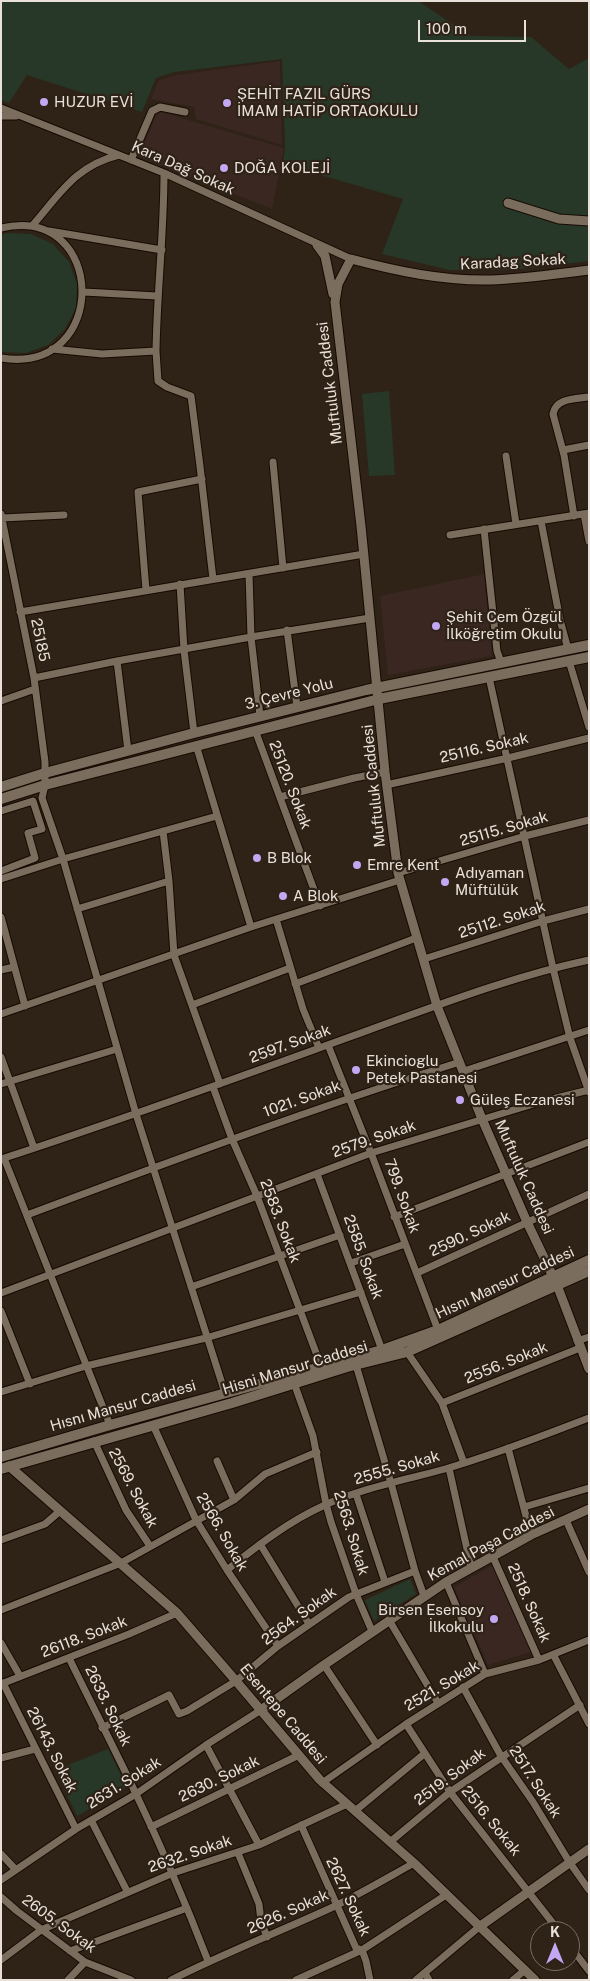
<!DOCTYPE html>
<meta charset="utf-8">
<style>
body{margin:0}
#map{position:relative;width:590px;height:1981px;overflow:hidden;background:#2f2216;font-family:"Public Sans",sans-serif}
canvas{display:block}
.frame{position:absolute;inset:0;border:2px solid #e9e1d9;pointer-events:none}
.north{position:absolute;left:530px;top:1921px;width:50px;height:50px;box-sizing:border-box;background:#2f2216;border:1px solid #796e64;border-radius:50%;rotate:0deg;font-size:14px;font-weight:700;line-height:20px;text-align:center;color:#e9e1d9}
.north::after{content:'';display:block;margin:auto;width:18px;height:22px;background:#c3a7f2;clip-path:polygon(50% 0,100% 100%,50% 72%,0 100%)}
.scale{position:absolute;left:418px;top:20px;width:108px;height:22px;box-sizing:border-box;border:2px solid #e9e1d9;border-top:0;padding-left:6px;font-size:15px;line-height:18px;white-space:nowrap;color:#e9e1d9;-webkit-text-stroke:4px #2f2216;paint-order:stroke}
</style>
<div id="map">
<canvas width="590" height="1981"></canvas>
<div class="frame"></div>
<div class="north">K</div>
<div class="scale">100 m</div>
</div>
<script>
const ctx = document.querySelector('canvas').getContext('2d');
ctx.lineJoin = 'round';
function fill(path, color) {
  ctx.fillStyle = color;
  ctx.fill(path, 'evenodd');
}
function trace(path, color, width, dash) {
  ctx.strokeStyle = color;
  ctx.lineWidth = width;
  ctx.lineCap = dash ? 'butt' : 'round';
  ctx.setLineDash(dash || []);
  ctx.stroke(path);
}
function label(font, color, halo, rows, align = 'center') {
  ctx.font = font + ' "Public Sans",sans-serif';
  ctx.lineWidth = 4.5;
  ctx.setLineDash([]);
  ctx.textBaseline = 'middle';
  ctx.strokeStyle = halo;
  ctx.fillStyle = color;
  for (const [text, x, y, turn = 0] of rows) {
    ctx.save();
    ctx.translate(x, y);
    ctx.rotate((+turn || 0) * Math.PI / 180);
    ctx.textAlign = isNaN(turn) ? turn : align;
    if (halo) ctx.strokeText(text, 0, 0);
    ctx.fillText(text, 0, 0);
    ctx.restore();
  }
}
fill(new Path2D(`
 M280 61 282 145 196 119 194 107 151 99 158 81 176 75Z
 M161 112 284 148 272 209 142 158 140 153 156 116Z
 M484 574 492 656 388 675 380 596Z
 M497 1563 531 1652 488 1665 454 1587Z`), '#3a2722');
fill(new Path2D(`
 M1 1H418L471 36 531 37 569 69 589 58V261L512 270H450L382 254 403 199 283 164 285 148 282 59 175 72 156 78 142 112 27 75 9 103 1 100Z
 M7 233 31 234 53 244 69 262 77 284 76 308 65 329 48 345 26 353 1 352V235Z
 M389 391 395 475 369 476 362 394Z
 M410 1579 416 1594 374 1621 365 1600Z
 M108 1749 127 1787 77 1816 55 1770Z`), '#273828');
const minor = new Path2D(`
 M1 108 164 173 351 259
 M1 116H16
 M131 160 152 111 160 107 185 112
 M32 226C60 194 75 166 119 155
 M1 228C107 203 111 376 1 358
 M49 231 162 250
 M84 292 157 296
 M52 349 102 354 156 351C157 291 164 233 164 173
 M156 351 158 381 167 387 191 396 200 466 213 579
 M563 450 589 445
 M506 456 516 524
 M273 462 283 568
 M1 514 34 678 45 762V785L42 798 63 859 136 1114 225 1393
 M584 514 589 541
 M574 516 564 455 553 414C556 398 575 399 589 397
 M2 518 64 515
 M541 521 560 620 568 649
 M484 529 497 651 501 662
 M450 535 589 513
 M180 584 184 650 194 733
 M146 590 138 492 202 479
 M20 612 364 554
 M287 630 297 707
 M117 661 128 751
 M569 661 589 727
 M489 677 553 968 570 1038 589 1092
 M34 678 117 661 251 637 249 574
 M1 701 35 689
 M260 716 251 637 370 618
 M255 730 320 906
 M196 745 251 927
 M386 785 508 758 589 738
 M280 797 354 778 385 772
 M1 811 33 801 42 829 28 833 35 858 1 871
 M163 831 169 881 174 955 220 1084
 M398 873 525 836 589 820
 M1 879 63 859 217 816
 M77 909 169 881
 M1 917 25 1006
 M276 919 303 1009 319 1048
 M424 959 543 921 589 909
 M1 970 14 967
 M295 984 416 938
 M192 1005 290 968
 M1 1014 251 927 400 880
 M328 1045 371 1153 438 1330
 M1 1057 34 1148
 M464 1071 589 1030
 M1 1084 117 1049
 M213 1087 232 1139 257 1196 321 1366
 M4 1158 110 1425
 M1 1159C125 1119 247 1074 369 1030 441 1004 514 976 589 960
 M317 1174 382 1350
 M27 1215C171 1161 314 1108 460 1062
 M394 1217 589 1142
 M351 1263 405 1244
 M417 1273 589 1194
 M191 1287 340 1235
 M1 1293 371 1153 540 1102 589 1090
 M1 1311 30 1384
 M577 1341 589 1337
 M407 1352 442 1403 464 1463
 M356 1365 391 1483 415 1571 424 1596
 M294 1383 313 1436 326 1504 331 1522 356 1594 372 1631
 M1 1392 86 1366 206 1338 361 1292
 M442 1403 580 1348
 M153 1425 196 1520 227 1570 278 1646
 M94 1441 126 1510 150 1546
 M508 1448 531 1535
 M217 1461 234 1500
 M449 1468 471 1567
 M356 1494 385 1582
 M524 1507 589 1488
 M566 1520 589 1572
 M1 1540 45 1524 60 1511
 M260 1544 309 1624
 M493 1557 539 1660
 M227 1570C257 1546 289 1521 325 1505 363 1488 405 1480 445 1469 494 1455 542 1436 589 1418
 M446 1582 485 1674
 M1 1610 121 1563 234 1500 265 1474 317 1452
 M389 1620 438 1703
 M1 1643 20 1676
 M554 1656 589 1724
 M69 1658C91 1703 114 1748 136 1794 162 1848 186 1904 208 1961
 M324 1665 377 1745
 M3 1683 76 1829
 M1 1684 129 1634 177 1613
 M463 1687 501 1756 533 1802 570 1863 589 1890
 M406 1724 450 1792 559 1931
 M102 1728 169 1695 179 1714 187 1711 236 1681 278 1646 349 1597 415 1571
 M206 1745 259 1845
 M1 1758 35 1749
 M322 1783 406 1724 485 1674 539 1660 589 1640
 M355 1811 424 1754
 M91 1820 127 1891
 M301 1825 356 1948 362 1950 446 1895
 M151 1827 299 1755
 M390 1842 450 1792 580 1705
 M238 1853 259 1904 261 1921 267 1937
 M1 1854 16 1870
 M1 1880 76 1829 136 1794 206 1745 261 1710
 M1 1897 17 1911 85 1962 131 1980
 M570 1946 589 1971
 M70 1951 187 1908
 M1 1960 41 1930 173 1873 259 1845 347 1804
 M425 1973 429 1980
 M68 1980 85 1962
 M171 1980C224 1953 279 1932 333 1907 360 1894 387 1878 414 1863
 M296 1980 362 1950 366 1961 370 1980
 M416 1980 479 1927
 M513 1980 525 1970`);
const tertiary = new Path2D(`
 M508 203 559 219 589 221
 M317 245 325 256 333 294
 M589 270C556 274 523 279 490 280 443 281 396 271 351 259L338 284 335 302 361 526 385 772 398 873 437 1006 482 1119 527 1222 557 1285 589 1369
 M9 1466 177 1613 236 1681 320 1780 414 1863 535 1980
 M261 1710 324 1665 446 1582 531 1535 589 1509
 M479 1927 589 1849`);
const secondary = new Path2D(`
 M1 787 45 773 194 733 366 690 589 645
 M1 799 45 785 379 699 589 657
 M1 1457 110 1425 382 1350 438 1330 589 1260
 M1 1469 232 1403 347 1367 407 1352 589 1271`);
trace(minor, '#160b02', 9);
trace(tertiary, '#160b02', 11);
trace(secondary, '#160b02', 12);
trace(minor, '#7b6d5e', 7);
trace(tertiary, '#7b6d5e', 9);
trace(secondary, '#7b6d5e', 10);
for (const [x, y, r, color] of [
 [44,102,5,"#c3a7f2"],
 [227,103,5,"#c3a7f2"],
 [224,168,5,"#c3a7f2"],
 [436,626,5,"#c3a7f2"],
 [257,858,5,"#c3a7f2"],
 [357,865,5,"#c3a7f2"],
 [445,882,5,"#c3a7f2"],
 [283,896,5,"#c3a7f2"],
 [356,1070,5,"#c3a7f2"],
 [460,1100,5,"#c3a7f2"],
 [494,1619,5,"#c3a7f2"]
]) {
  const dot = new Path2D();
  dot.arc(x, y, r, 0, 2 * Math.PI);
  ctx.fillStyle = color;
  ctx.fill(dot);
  trace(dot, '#2f2216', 2);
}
label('15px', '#e9e1d9', '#2f2216', [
 ["ŞEHİT FAZIL GÜRS",237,94],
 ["İMAM HATİP ORTAOKULU",237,111],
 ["HUZUR EVİ",54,102],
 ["DOĞA KOLEJİ",234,168],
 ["Şehit Cem Özgül",446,617],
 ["İlköğretim Okulu",446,634],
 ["B Blok",267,858],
 ["Emre Kent",367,865],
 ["Adıyaman",455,873],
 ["Müftülük",455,890],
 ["A Blok",293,896],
 ["Ekincioglu",366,1061],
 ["Petek Pastanesi",366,1078],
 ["Güleş Eczanesi",470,1100],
 ["Birsen Esensoy",484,1610,"right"],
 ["İlkokulu",484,1627,"right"]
], 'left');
label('15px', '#e9e1d9', '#2f2216', [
 ["Kara Dağ Sokak",183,168,24],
 ["Karadag Sokak",513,262,-3],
 ["Muftuluk Caddesi",330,383,-97],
 ["25185",40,640,78],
 ["3. Çevre Yolu",289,694,-14],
 ["25116. Sokak",484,748,-13],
 ["25120. Sokak",290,785,69],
 ["Muftuluk Caddesi",374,786,-96],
 ["25115. Sokak",504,829,-16],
 ["25112. Sokak",502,920,-18],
 ["2597. Sokak",290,1044,-20],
 ["1021. Sokak",302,1099,-20],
 ["2579. Sokak",374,1139,-19],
 ["Muftuluk Caddesi",524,1177,66],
 ["799. Sokak",402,1196,70],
 ["2583. Sokak",280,1221,69],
 ["2590. Sokak",470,1234,-25],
 ["2585. Sokak",363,1257,70],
 ["Hısnı Mansur Caddesi",505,1283,-25],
 ["2556. Sokak",506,1363,-22],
 ["Hisni Mansur Caddesi",295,1368,-17],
 ["Hısnı Mansur Caddesi",123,1406,-16],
 ["2555. Sokak",397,1468,-16],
 ["2569. Sokak",133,1488,62],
 ["2566. Sokak",222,1532,60],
 ["2563. Sokak",351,1533,73],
 ["Kemal Paşa Caddesi",491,1544,-28],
 ["2518. Sokak",529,1603,66],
 ["2564. Sokak",299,1616,-36],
 ["26118. Sokak",84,1637,-21],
 ["2521. Sokak",442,1686,-31],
 ["2633. Sokak",108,1706,64],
 ["Esentepe Caddesi",283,1714,50],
 ["26143. Sokak",52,1750,63],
 ["2519. Sokak",450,1777,-37],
 ["2630. Sokak",219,1779,-26],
 ["2517. Sokak",535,1782,57],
 ["2631. Sokak",124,1783,-32],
 ["2516. Sokak",491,1821,51],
 ["2632. Sokak",190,1854,-19],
 ["2627. Sokak",348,1897,65],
 ["2626. Sokak",288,1912,-24],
 ["2605. Sokak",59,1924,36]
]);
</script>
